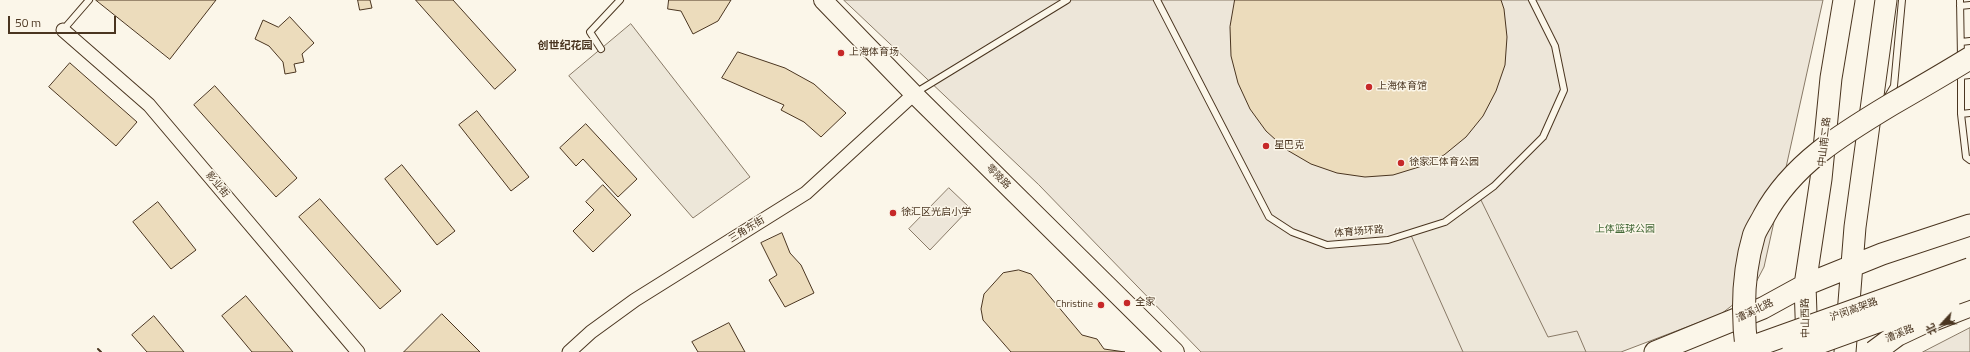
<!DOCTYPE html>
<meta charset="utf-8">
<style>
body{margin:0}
#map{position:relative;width:1970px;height:352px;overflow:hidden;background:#fbf6e9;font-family:"Titillium Web","Noto Sans SC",sans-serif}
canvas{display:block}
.north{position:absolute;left:1922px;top:304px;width:40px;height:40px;-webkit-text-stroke:3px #fbf6e9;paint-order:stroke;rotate:244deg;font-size:11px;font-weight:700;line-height:16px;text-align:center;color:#4a3520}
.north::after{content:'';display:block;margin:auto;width:14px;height:18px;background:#4a3520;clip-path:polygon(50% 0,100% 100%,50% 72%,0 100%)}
.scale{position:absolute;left:8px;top:16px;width:108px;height:18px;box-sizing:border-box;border:2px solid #4a3520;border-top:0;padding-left:5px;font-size:12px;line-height:14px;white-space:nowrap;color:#4a3520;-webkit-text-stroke:3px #fbf6e9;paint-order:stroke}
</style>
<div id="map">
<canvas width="1970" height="352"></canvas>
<div class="north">北</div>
<div class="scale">50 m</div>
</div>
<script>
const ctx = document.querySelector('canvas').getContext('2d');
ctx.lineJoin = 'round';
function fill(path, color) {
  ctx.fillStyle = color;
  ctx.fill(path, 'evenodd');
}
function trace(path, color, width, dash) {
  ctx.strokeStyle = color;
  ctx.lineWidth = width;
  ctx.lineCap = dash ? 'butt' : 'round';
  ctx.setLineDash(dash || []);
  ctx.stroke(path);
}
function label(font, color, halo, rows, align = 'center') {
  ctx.font = font + ' "Titillium Web","Noto Sans SC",sans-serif';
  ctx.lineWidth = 3;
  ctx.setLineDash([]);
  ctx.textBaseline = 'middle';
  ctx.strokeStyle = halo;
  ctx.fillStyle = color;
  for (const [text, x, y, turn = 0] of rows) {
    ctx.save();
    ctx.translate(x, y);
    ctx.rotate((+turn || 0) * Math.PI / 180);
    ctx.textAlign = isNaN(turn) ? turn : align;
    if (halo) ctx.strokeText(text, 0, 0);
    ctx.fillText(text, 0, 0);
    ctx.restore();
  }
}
const green = new Path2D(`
 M844 0H1823L1764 267 1752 290 1721 314 1621 352H1201L1039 185Z
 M949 188 970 208 930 250 909 229Z
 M1970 328V352H1923Z`);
fill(green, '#ede6d9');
trace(green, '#887966', 1);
const parking = new Path2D(`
 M631 24 750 177 693 218 569 76Z
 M1479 196 1548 337 1577 331 1586 352H1463L1410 233 1445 222Z`);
fill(parking, '#ede7d9');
trace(parking, '#887966', 1);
const building = new Path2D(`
 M96 0H216L170 59Z
 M358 0H370L372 8 360 10Z
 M416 0H453L516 70 495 89Z
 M669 0H731L718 21 693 34 681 11 668 9Z
 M1235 0H1501L1504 9 1507 37 1505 65 1496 91 1483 116 1466 137 1444 155 1419 167 1393 175 1365 177 1337 173 1311 164 1287 150 1266 131 1250 109 1238 83 1231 56 1230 27Z
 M290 17 314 43 302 54 304 62 294 64 296 72 285 74 283 62 269 46 255 39 263 20 278 27Z
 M738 52 785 68 814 84 846 113 821 137 804 122 781 110 784 105 722 78Z
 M70 63 137 122 116 146 49 87Z
 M215 86 297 178 276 197 194 105Z
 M477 111 529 177 511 191 459 125Z
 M586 124 637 179 618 197 583 159 576 166 560 148Z
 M402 165 455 231 437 245 385 179Z
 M603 185 631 215 593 252 573 231 594 210 586 202Z
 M320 199 401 291 380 309 299 217Z
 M158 202 196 250 171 269 133 222Z
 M782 233 790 253 801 265 814 293 785 307 769 280 777 275 761 243Z
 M1019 270 1031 274 1082 335 1097 339 1104 349 1125 352H1011L983 320 981 309 984 294 1003 273Z
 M246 296 293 352H252L222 316Z
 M442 314 480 352H404Z
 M154 316 184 352H147L132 335Z
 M729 323 745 352H698L692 342Z`);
fill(building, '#ecdcbc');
trace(building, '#4a3520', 1);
const lane = new Path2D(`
 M1157 0 1269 217 1292 232 1327 245 1388 240 1445 222 1494 186 1543 137 1564 90 1555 46 1532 0
 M1960 0 1961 58
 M1960 6 1970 5
 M63 30 89 0
 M1961 42 1970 41
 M601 49 590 32 620 0
 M1961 76 1970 75
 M915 93 1067 0
 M1887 98 1894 86 1902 0
 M1970 113 1961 114 1966 157 1970 160
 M1961 114V70`);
const street = new Path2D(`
 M63 30 149 105 358 352
 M569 352 591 332 635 300 806 193 914 94`);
const secondary = new Path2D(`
 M823 0 914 94 1175 352`);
const primary = new Path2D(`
 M1934 320 1970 306
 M1807 343 1805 285 1821 179 1831 78 1844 0
 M1655 352 1763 308 1805 285 1882 254 1970 225
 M1845 352 1855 227 1886 0`);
trace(lane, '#4a3520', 8);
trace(street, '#4a3520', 15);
trace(secondary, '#4a3520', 20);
trace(primary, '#4a3520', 23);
trace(lane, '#fbf6e9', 6);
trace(street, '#fbf6e9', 13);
trace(secondary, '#fbf6e9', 18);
trace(primary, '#fbf6e9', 21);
const highwayBridge = new Path2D(`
 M1738 352 1970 269
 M1747 352C1742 314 1743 272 1754 235 1756 229 1761 222 1764 216 1792 164 1842 134 1892 104 1918 89 1944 74 1970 58
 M1793 352 1970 288
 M1874 352 1897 335 1950 310`);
trace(highwayBridge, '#4a3520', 24, []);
trace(highwayBridge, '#fbf6e9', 22);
trace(new Path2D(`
 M98 349 101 352`), '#4a3520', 2);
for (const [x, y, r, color] of [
 [841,53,4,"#c62828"],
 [1369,87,4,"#c62828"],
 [1266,146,4,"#c62828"],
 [1401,163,4,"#c62828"],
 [893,213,4,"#c62828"],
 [1127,303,4,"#c62828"],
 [1101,305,4,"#c62828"]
]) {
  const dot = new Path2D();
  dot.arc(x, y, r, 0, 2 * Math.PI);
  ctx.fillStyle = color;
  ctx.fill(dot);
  trace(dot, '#fbf6e9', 1.5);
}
label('10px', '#4a3520', '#fbf6e9', [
 ["上海体育场",849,53],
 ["上海体育馆",1377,87],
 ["星巴克",1274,146],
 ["徐家汇体育公园",1409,163],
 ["徐汇区光启小学",901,213],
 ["全家",1135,303],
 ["Christine",1093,305,"right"]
], 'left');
label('10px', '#4a3520', '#fbf6e9', [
 ["中山南二路",1825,142,-84],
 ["零陵路",998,177,45],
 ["影业街",217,185,50],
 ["三角东街",747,230,-32],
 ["体育场环路",1359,232,-5],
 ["沪闵高架路",1854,310,-20],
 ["漕溪北路",1755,311,-25],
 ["中山西路",1806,318,-91],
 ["漕溪路",1900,334,-22]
]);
label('10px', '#436837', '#fbf6e9', [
 ["上体篮球公园",1625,230]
]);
label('bold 11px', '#4a3520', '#fbf6e9', [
 ["创世纪花园",565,46]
]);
</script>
